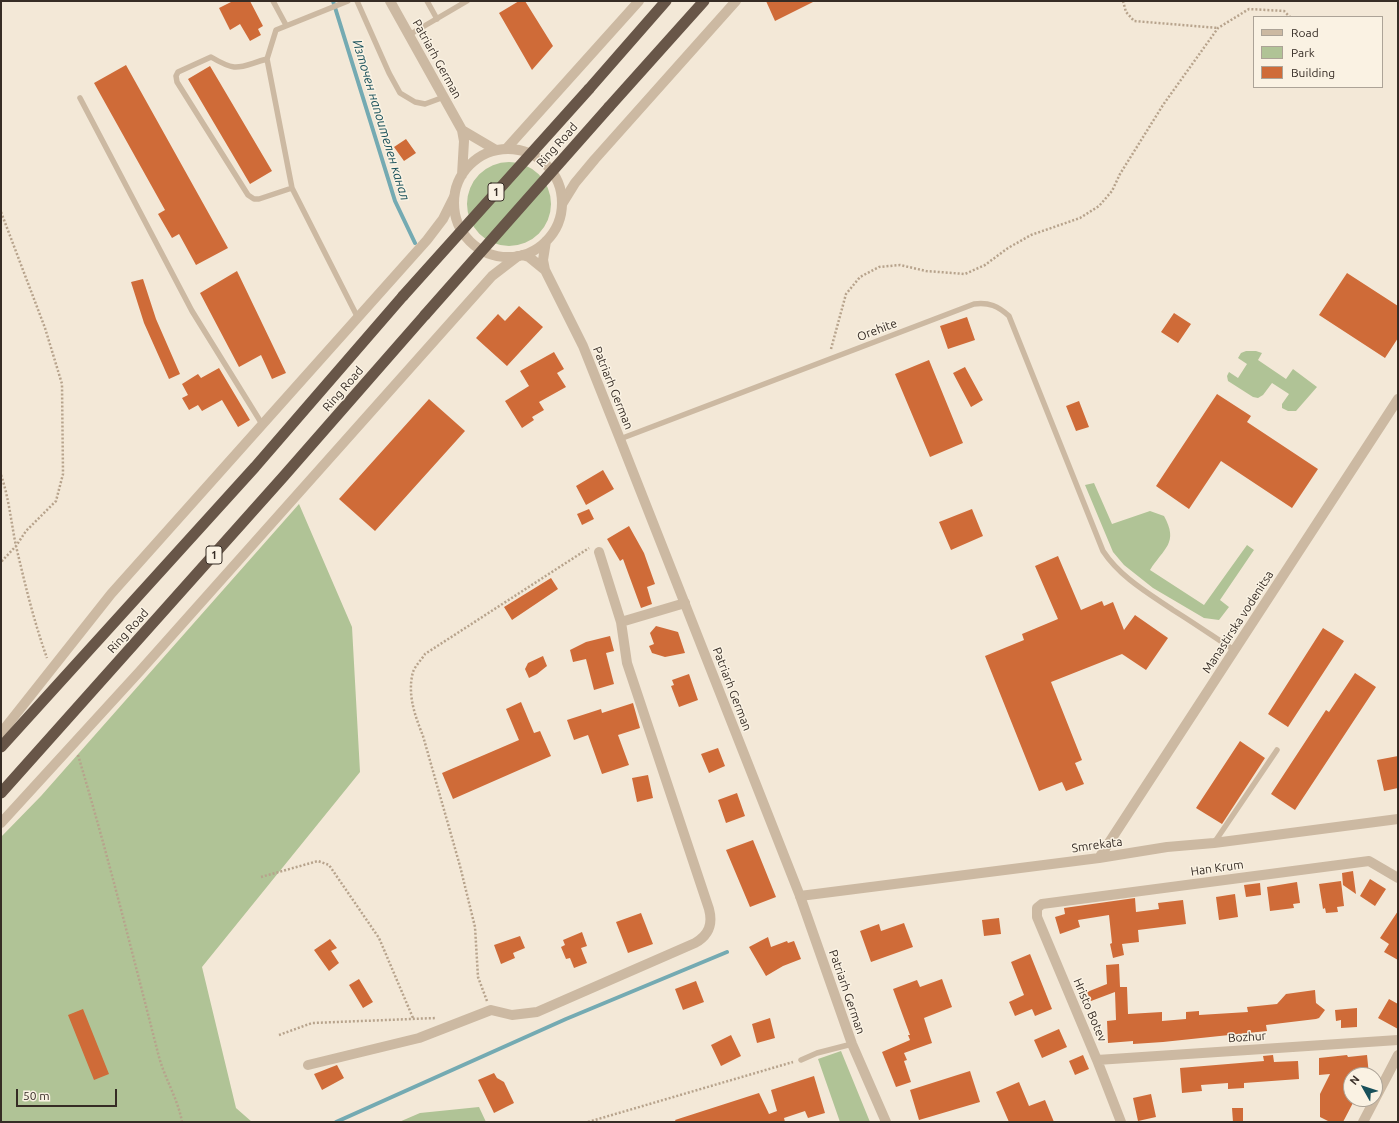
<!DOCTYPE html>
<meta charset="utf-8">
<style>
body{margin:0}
#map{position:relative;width:1399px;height:1123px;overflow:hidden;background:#f3e8d7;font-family:Ubuntu,sans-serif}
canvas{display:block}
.frame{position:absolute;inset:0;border:2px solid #362c25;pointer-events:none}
.legend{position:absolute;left:1253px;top:16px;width:130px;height:72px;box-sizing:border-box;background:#faf2e3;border:1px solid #aca397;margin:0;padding:5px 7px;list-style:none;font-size:12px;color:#362c25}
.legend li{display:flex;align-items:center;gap:8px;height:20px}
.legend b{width:20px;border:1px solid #aca397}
.north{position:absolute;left:1343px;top:1067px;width:40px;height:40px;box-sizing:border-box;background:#faf2e3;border:1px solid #aca397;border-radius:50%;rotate:309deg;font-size:11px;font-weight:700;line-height:16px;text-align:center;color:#362c25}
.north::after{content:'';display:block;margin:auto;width:14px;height:18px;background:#18505a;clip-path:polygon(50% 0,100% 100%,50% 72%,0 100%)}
.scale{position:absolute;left:16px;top:1089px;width:101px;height:18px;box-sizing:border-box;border:2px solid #362c25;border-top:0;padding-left:5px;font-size:12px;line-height:14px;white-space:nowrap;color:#362c25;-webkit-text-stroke:3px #faf2e3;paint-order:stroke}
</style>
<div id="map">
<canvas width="1399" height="1123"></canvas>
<div class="frame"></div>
<ul class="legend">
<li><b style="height:5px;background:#ccb9a2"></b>Road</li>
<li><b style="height:11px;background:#b0c396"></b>Park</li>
<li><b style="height:11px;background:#cf6b38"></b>Building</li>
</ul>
<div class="north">N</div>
<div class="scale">50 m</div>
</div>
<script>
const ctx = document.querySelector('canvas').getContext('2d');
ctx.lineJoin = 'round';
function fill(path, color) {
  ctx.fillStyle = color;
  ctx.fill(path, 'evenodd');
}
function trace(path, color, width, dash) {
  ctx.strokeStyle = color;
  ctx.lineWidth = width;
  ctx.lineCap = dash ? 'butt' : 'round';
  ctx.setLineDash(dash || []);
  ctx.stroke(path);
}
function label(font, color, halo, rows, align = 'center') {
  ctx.font = font + ' Ubuntu,sans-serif';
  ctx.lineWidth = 3;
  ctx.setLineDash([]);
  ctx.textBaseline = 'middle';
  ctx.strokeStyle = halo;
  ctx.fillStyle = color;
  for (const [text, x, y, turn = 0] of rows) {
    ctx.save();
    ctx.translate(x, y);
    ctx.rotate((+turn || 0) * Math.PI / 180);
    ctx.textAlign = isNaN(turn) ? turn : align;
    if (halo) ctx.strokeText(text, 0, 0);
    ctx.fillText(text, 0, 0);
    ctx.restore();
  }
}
fill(new Path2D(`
 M467 204a42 42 0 1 1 84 0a42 42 0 1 1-84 0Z
 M1246 351H1256L1262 353 1258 360 1286 379 1293 369 1317 387 1296 411H1288L1282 408V404L1289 394 1272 383 1263 395 1258 398 1253 397 1228 381 1227 376 1229 372 1238 378 1247 364 1238 358 1241 353Z
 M1094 483 1112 524 1150 511 1164 516C1179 543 1164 548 1150 570L1204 605 1247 545 1254 550 1220 600 1229 607 1219 620 1204 618 1153 588 1124 565 1113 552 1085 485Z
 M299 504 352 627 360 772 202 967 236 1108 252 1122H1V837L41 796Z
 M841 1051 870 1122H840L818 1059Z
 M479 1107 486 1122H399L420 1113Z`), '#b0c396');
trace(new Path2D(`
 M333 1 395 201 415 243
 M336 1122 566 1019 727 952`), '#74aab2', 4);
fill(new Path2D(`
 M233 1H250L263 26 258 29 261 35 250 41 240 24 230 30 219 8Z
 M519 1H525L553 46 532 70 499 13Z
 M766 1H815L775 21Z
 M126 65 228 248 196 265 179 234 172 238 158 214 165 210 94 83Z
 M210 66 272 171 250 184 188 79Z
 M406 139 416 153 404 161 394 147Z
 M237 271 286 373 272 379 261 355 239 367 200 293Z
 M1347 273 1398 306V338L1385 358 1319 315Z
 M143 279 156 319 180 374 169 379 144 323 131 282Z
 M519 306 543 327 507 366 476 338 498 314 505 321Z
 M1174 313 1191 324 1178 343 1161 332Z
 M967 317 975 340 948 349 940 326Z
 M554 352 564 369 557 373 566 387 539 402 544 410 532 417 534 420 522 428 505 401 529 386 520 371Z
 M929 360 963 443 930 457 895 374Z
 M965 367 983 400 971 407 953 373Z
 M219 368 250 420 238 427 222 400 202 411 198 405 189 410 182 398 188 395 182 384 198 374 201 378Z
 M1217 394 1251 416 1247 422 1318 469 1292 508 1221 461 1189 509 1156 486Z
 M429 399 465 431 375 531 339 499Z
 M1079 401 1089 427 1076 431 1066 406Z
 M603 470 614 489 586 505 576 486Z
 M589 509 594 519 582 525 577 514Z
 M972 509 983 536 951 550 939 522Z
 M629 526 644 553 655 584 647 587 652 604 641 608 623 559 620 561 607 539Z
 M1058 556 1081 610 1102 601 1104 606 1113 602 1124 630 1135 615 1168 638 1146 670 1122 654 1051 682 1082 760 1075 763 1084 784 1066 791 1062 782 1039 791 985 656 1024 640 1022 634 1058 619 1035 566Z
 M551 578 558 589 512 620 504 607Z
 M656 626 678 632 685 653 665 657 652 653 649 646 654 644 650 633Z
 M1323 628 1344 641 1288 727 1268 714Z
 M610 636 614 651 606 653 614 684 594 690 586 659 573 662 570 650 586 642Z
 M543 656 547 666 537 674 529 678 525 669 528 663Z
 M1355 673 1376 687 1295 810 1271 794 1326 710 1329 712Z
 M689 674 698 700 679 707 671 686 674 685 672 680Z
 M521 702 534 733 540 731 551 756 453 799 442 773 519 740 506 709Z
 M633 703 640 728 618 735 629 765 602 774 588 735 574 740 567 720 601 709 602 713Z
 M1240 741 1265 758 1222 824 1196 808Z
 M718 748 725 766 709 773 701 754Z
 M1398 756V788L1384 791 1377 760Z
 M648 775 653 798 637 802 632 778Z
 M737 793 745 816 726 823 718 800Z
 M753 840 776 897 750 907 726 850Z
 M1353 871 1356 894 1343 885 1342 873Z
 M1370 879 1386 889 1375 906 1360 896Z
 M1341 881 1344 906 1337 907 1338 912 1326 913 1325 908 1323 909 1319 884Z
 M1297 882 1300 903 1293 904 1294 908 1270 911 1267 887Z
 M1260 883 1261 895 1246 897 1244 885Z
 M1235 894 1238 917 1219 920 1216 897Z
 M1135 898 1136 912 1159 909 1158 903 1183 900 1186 924 1138 930 1139 942 1122 944 1124 955 1113 958 1110 944 1112 943 1109 915 1078 920 1080 927 1060 934 1055 917 1065 914 1064 908Z
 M1398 911V960L1384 952 1389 944 1380 938Z
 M641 913 653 944 628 953 616 922Z
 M999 918 1001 934 984 936 982 920Z
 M904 923 913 947 871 962 860 931 879 924 881 931Z
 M582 932 587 946 581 948 587 963 574 968 570 958 566 959 561 947 565 945 563 940Z
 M520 936 525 948 513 953 515 958 501 964 494 945Z
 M768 937 771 947 787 941 788 943 794 941 801 959 783 966 766 976 749 947Z
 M330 939 337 948 331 951 339 963 329 971 314 950Z
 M1030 954 1052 1009 1035 1016 1032 1009 1015 1016 1009 1002 1024 995 1011 962Z
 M1119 964 1120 987H1127L1128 1014 1162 1012V1021L1186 1019V1012L1199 1011V1015L1248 1012 1247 1007 1277 1004 1286 994 1315 990 1316 1003 1325 1010 1319 1018 1316 1019 1266 1025 1267 1031 1163 1042 1133 1044V1041L1108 1043 1107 1021 1116 1020 1115 992 1091 1001 1087 992 1107 984 1106 965Z
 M359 979 373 1002 363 1008 349 985Z
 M942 979 952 1007 924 1018 932 1043 904 1053 907 1060 904 1061 911 1082 896 1087 882 1052 910 1040 908 1035H910L893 989 917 980 920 987Z
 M696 981 704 1002 683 1010 675 989Z
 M1389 999 1398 1004V1029L1378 1018Z
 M1357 1008V1027L1341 1028V1020L1336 1021 1335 1010Z
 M83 1009 109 1074 94 1080 68 1015Z
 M770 1018 775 1038 757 1043 752 1024Z
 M1059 1029 1067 1047 1042 1058 1034 1040Z
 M731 1035 741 1056 721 1066 711 1045Z
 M1083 1055 1089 1069 1075 1075 1069 1061Z
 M1273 1055 1274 1062 1298 1061 1299 1079 1244 1083V1088L1228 1089V1083L1201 1085 1202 1091 1182 1093 1180 1068 1264 1061 1263 1056Z
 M1347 1055 1348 1057 1367 1055 1369 1075H1351V1099H1355L1343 1122H1330L1320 1117V1094L1330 1074 1319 1075V1058Z
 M337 1065 344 1078 322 1090 314 1074Z
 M970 1071 980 1102 919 1120 910 1090Z
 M494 1073 497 1078 504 1082 514 1103 494 1113 478 1080Z
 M814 1076 825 1113 808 1118 805 1111 784 1118 785 1122H676L675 1120 759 1093 769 1114 777 1111 771 1090Z
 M1019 1082 1029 1106 1045 1100 1054 1122H1009L996 1092Z
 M1151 1094 1156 1117 1138 1121 1133 1098Z
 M1232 1108H1243V1122H1233Z`), '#cf6b38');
trace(new Path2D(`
 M1123 1 1126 12 1134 21 1218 28
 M1 212 45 328 62 384 63 474 56 501 26 531 16 546 1 562
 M831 349 846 294 860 277 879 267 900 265 926 271 965 274 985 265 1008 248 1031 235 1080 218 1099 206 1112 191 1120 174 1163 105 1218 28 1249 9 1284 11 1290 17
 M1 475C9 498 11 522 16 546 25 584 34 622 47 658
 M78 755C108 855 133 956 159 1057 165 1079 178 1099 182 1122
 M261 877 318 861 329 865 379 938 413 1018
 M487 1001 478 977 475 927 460 866 423 736C415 716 407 694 413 672 415 666 422 659 425 654L589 548
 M279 1035 312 1023 436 1018
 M588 1122 793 1062`), '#b7a38c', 2.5, [2, 2]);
trace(new Path2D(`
 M273 1 286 25
 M348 1 276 30 267 59 292 188 358 318
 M357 1 389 73 400 93 415 102 425 104 444 97
 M427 1 437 19
 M409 35 467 1
 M267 59C238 67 238 73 211 57L178 72 176 76 177 82 248 195 254 199H259L292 188
 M80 98 192 311 262 424
 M620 439 974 304C989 302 998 306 1009 316L1103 551C1120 577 1148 593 1173 610 1194 623 1214 637 1234 650
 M1214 843 1277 750
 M801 1060 817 1053 852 1044`), '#ccb9a2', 5.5);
trace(new Path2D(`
 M506 149 639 1
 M562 204 575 183 595 159 736 1
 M599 552 621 622
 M1 733 111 594 427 240 443 219 454 197
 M1 823 140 671 492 276 518 256
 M1099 858 1398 399
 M800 896 1099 858 1167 847 1214 843 1398 819
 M1097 1060 1398 1040
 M308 1065 419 1038 491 1010 512 1015 537 1012 695 943C709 935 713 924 709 909L627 663 621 622 685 603
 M1121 1122 1097 1060 1037 917V908L1042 904 1369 861 1398 878
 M1363 1122 1398 1055`), '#ccb9a2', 10);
trace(new Path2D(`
 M390 1 462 130 464 141 462 175
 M462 130 496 150
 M454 203a54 54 0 1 1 108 0a54 54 0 1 1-108 0Z
 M546 241 543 260 545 270 583 346 620 439 800 896 852 1044 886 1122
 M522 255 529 257 545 270`), '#ccb9a2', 10);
trace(new Path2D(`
 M589 89 666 1
 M609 107 704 1
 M1 747 255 467 403 296
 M1 793 284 476 425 315`), '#685648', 11);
trace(new Path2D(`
 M403 296 589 89
 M425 315 609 107`), '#685648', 11);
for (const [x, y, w] of [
 [496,192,16],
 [214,555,16]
]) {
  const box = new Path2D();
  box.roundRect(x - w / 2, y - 9, w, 18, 3);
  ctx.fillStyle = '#faf2e3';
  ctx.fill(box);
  trace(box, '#362c25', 1);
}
label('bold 11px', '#362c25', null, [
 ["1",496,192],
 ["1",214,555]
]);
label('12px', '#362c25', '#faf2e3', [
 ["Patriarh German",437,59,61],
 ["Ring Road",557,145,-48],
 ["Orehite",877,330,-21],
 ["Patriarh German",613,388,68],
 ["Ring Road",343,389,-49],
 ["Manastirska vodenitsa",1238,622,-57],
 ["Ring Road",128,631,-48],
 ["Patriarh German",732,689,69],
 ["Smrekata",1097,845,-8],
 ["Han Krum",1217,868,-8],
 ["Patriarh German",847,992,71],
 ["Hristo Botev",1090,1010,67],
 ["Bozhur",1247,1037,-4]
]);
label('italic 13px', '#18505a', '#faf2e3', [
 ["Източен напоителен канал",381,120,73]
]);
</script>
